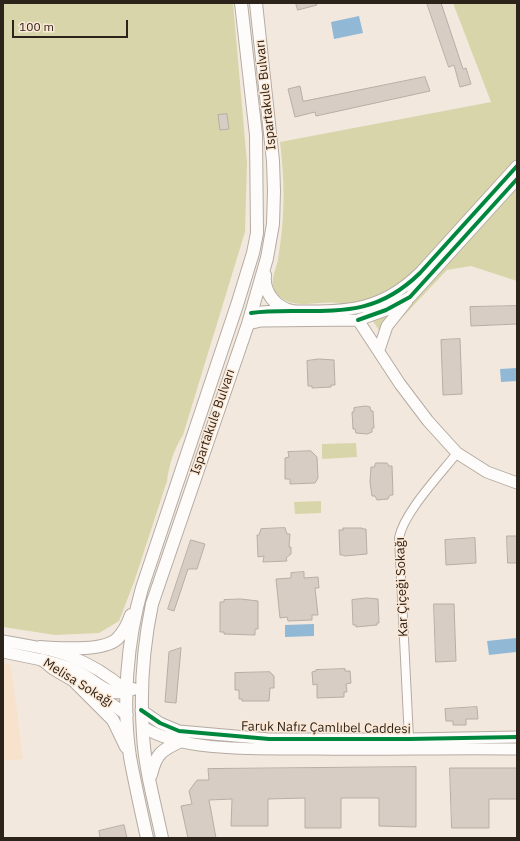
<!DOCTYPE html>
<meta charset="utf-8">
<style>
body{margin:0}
#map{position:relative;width:520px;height:841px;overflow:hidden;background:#f3e8de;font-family:"IBM Plex Sans",sans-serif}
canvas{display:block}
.frame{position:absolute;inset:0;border:4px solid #2c231a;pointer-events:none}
.scale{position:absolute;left:12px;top:20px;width:116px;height:18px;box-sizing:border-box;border:2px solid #2c231a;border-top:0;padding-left:5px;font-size:12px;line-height:14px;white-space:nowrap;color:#2c231a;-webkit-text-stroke:3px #fce8d5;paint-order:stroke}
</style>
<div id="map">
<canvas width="520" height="841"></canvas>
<div class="frame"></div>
<div class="scale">100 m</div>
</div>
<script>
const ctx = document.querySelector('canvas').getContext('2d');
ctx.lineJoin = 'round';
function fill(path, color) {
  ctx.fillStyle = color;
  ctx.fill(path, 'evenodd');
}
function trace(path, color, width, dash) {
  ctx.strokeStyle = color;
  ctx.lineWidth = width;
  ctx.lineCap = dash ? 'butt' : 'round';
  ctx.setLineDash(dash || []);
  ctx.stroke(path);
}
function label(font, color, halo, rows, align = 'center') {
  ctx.font = font + ' "IBM Plex Sans",sans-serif';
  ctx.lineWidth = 3;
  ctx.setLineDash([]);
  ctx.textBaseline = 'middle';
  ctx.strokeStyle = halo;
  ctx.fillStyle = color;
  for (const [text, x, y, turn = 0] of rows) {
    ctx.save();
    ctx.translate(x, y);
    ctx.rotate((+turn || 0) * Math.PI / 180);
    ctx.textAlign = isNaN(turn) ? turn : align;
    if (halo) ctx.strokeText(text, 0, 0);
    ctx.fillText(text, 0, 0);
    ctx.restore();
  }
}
fill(new Path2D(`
 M3 664 11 665 23 759 3 761Z`), '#f7e2cc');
fill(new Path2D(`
 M3 3H233L247 163 245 232 183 435C174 449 169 465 167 481L134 582 119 621 99 633 55 635 3 627Z
 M453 3H517V281L471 266 447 270 396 324 389 334 387 344C382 336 377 325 370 318 350 297 328 303 302 304 292 304 278 300 274 289 270 280 276 269 278 260 285 217 285 185 280 142L491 102Z
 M356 443 357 457 322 459V444Z
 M321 501V513L295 514 294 502Z`), '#d8d5ab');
fill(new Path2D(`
 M359 16 363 33 334 39 331 22Z
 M517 368V381L501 382 500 369Z
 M314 624V636L285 637V625Z
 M516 638V652L489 655 487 641Z`), '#91b9d5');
const building = new Path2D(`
 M296 3H316L317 5 298 10Z
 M427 3H441L463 69 466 68 471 84 460 87 454 65 449 67Z
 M425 77 430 91 316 116 315 112 295 117 288 89 300 86 303 101Z
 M227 114 229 129 220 130 218 115Z
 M517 306V324L471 326 470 307Z
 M460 339 462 394 443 395 441 340Z
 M319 359 334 360 335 385H331V387L312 388V386H308L307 361Z
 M366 406 370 407 371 411H373L374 428H372V432L367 434 356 433 355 429H353L352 412H354V408Z
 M311 451 317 457 318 478 315 483 290 484V479H285V458L289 457 288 452Z
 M376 463H387L389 466H392L393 495H390L388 499 377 500 375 496H372L370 482 371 467H374Z
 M285 528 287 534H290L289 547H291V554L286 558 287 561 263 562 264 556 258 557 257 535H259L261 529Z
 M343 528H362L363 529H366L367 554 344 556 343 555H340L339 530H343Z
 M507 536H517V563H508Z
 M475 538 476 563 446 565 445 540Z
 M191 540 205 544 197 569H188L174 611 168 609Z
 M304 572V578L318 577 319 588H315L318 615H312V620L288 621 287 617 280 618 276 579 291 578V573Z
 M367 598 378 599 379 623H377V625L356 627V625H353L352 600Z
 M241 599 258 601V629H255V635L224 634V632H220V602H224V600Z
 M434 604H454L456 661 436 662Z
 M181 648 176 703 165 702 169 652Z
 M345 669V671H350L351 683 346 684 347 692H344V697L317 698V684L313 685 312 672 316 671V670Z
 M270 672 274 676V688H270L269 701H242V699H239V690H235V673Z
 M477 707 478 719H466V725H453V721H446L445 709Z
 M416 767V827L379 826V798H341V828H305V798L268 799V826H231L232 799 209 800 216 838H188L181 806 192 804 189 791 197 780H209L208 769Z
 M450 768H517V799H489V828H452Z
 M124 825 127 838H100L99 831Z`);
fill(building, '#d8cdc5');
trace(building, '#b8ada5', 1);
const street = new Path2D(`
 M409 739 399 538C404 512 440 475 457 453`);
const secondary = new Path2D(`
 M251 313C265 311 278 311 291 311 345 311 379 313 420 273L517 166
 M358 320 400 384 428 421 457 453 487 472 517 483
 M248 324 261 321 358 320 386 310 410 297 517 179
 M379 350 387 326 407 301
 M3 641C55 650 85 655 127 691
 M3 652 42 660 53 669 109 702 127 715
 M141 710 160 723 179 731 269 739H409L517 737
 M143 727C186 754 265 748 316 749 383 750 450 748 517 749`);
const primary = new Path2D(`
 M265 275C263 292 276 308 292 311
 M40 647C60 648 102 652 117 639 124 632 128 624 131 615
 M42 660C55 664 69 667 80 673 100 684 108 699 133 689
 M76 683 113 720 126 747
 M151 775C156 753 162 750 181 741
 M147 838C141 811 135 784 130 757 122 705 127 640 142 588L237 305 253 253 257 233 256 135 241 3
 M162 838C155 804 145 770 143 735 140 691 143 647 152 604L248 324 267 258 273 224 274 191 273 161 256 3`);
trace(street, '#b4aba2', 10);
trace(secondary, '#b4aba2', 13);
trace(primary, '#b4aba2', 14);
trace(street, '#fdfcfa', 8);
trace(secondary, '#fdfcfa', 11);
trace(primary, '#fdfcfa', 12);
trace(new Path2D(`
 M251 313C265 311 278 311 291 311 345 311 379 313 420 273L517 166
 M358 320 386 310 410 297 517 179
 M141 710 160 723 179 731 269 739H409L517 737`), '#00873e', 4);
label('13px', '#2c231a', '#fce8d5', [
 ["Ispartakule Bulvarı",266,95,-96],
 ["Ispartakule Bulvarı",213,422,-71],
 ["Kar Çiçeği Sokağı",402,587,-92],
 ["Melisa Sokağı",78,683,32],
 ["Faruk Nafız Çamlıbel Caddesi",326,728,1]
]);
</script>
